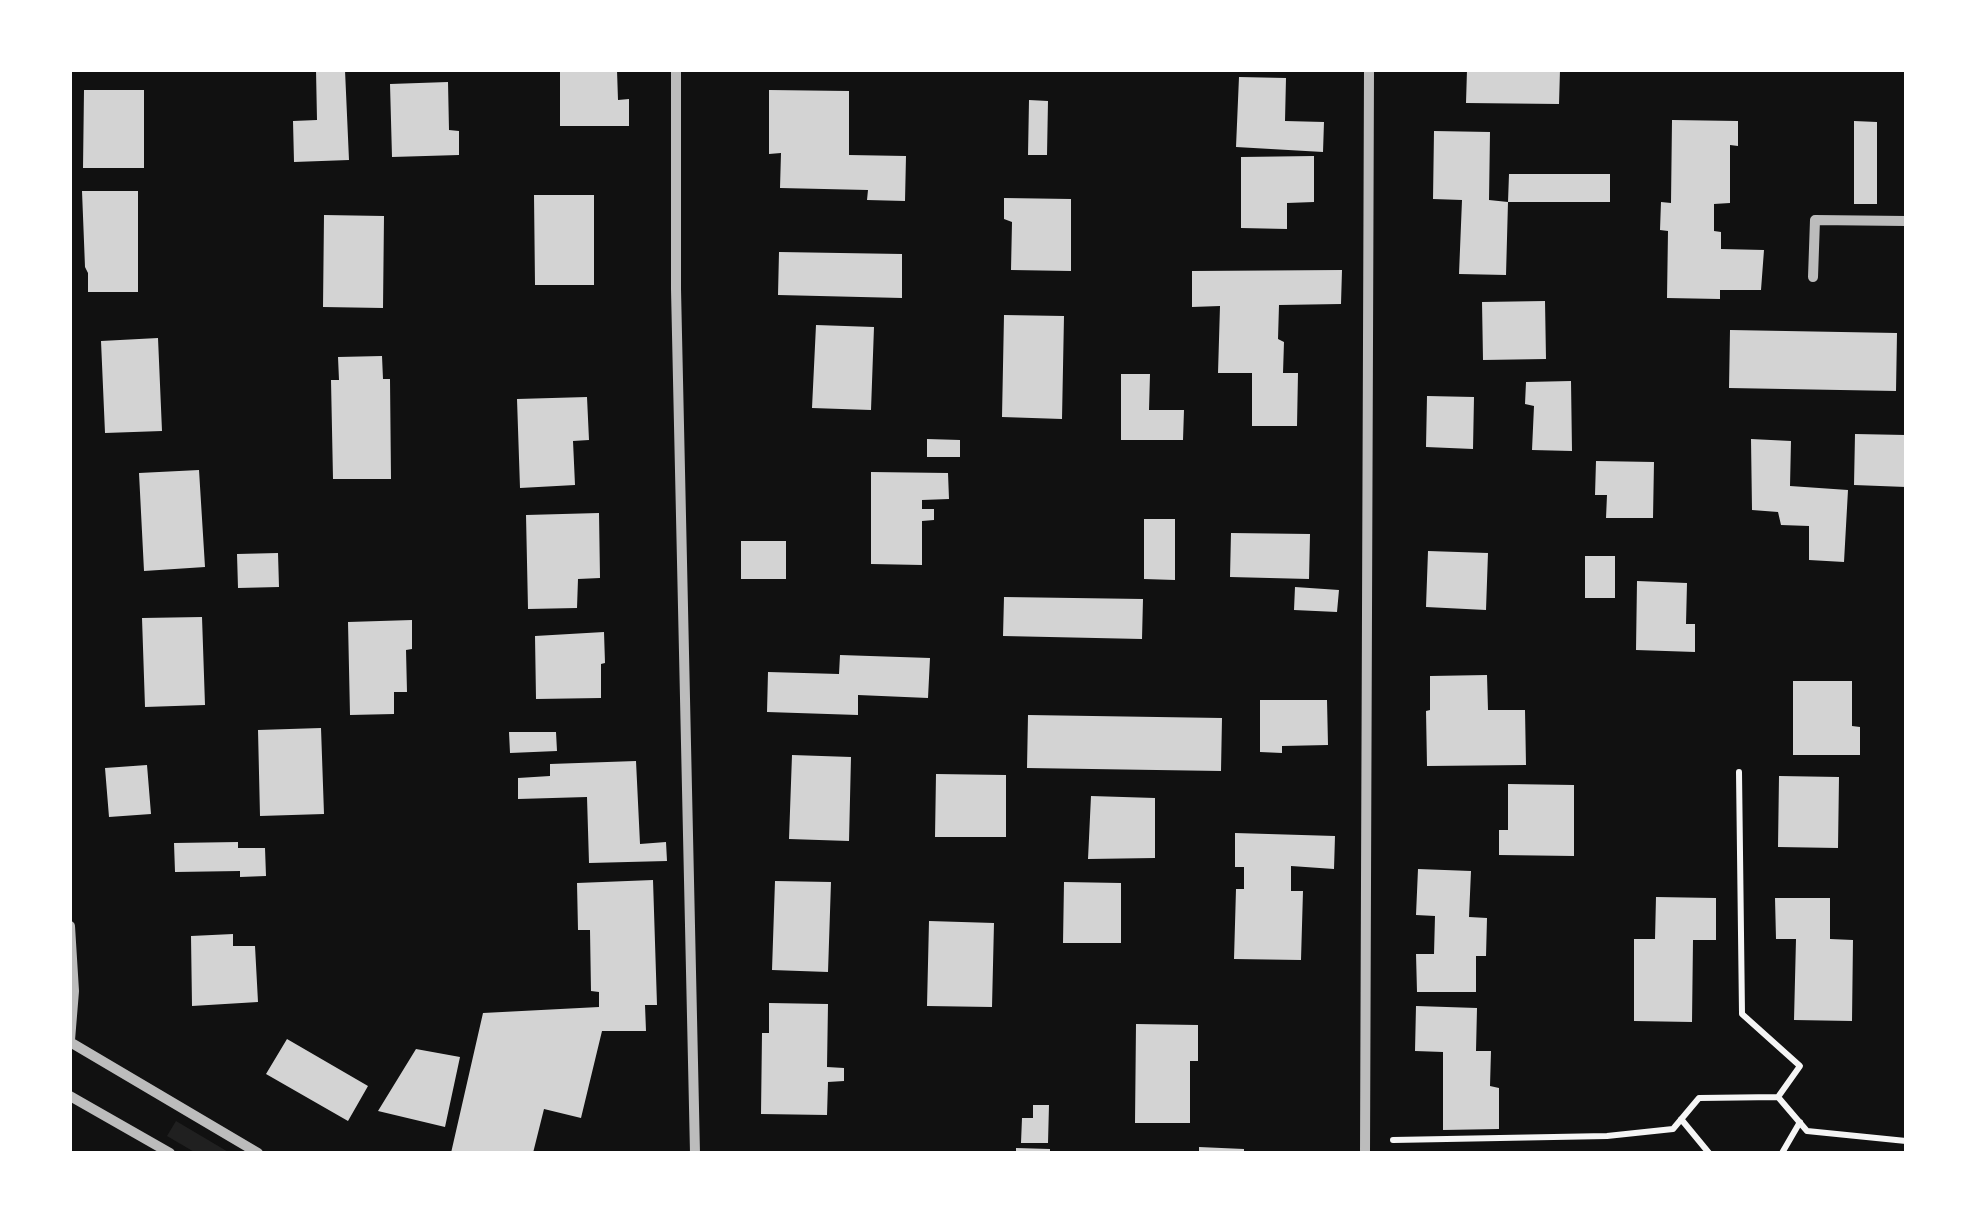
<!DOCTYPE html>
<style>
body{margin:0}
#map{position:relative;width:1976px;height:1223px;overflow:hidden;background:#111;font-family:"Nunito Sans",sans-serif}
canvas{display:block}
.frame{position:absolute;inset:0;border:72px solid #fff;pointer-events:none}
</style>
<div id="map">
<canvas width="1976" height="1223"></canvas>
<div class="frame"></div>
</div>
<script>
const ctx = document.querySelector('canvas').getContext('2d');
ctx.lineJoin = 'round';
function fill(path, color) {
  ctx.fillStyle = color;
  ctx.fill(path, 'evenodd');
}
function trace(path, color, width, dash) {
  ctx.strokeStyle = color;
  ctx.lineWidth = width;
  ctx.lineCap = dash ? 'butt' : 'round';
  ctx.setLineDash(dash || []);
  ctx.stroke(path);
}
fill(new Path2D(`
 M176 1121 230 1153H196L167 1136Z`), '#202020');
fill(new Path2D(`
 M316 70H345L349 160 294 162 293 121 317 120Z
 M560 70H617L618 100 629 99V126H560Z
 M1467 70H1560L1559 104 1466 103Z
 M1239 77 1286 78 1285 121 1324 122 1323 152 1236 147Z
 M448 82 449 130 459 131V155L392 157 390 84Z
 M84 90H144V168H83Z
 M769 90 849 91V155L906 156 905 201 867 200 868 190 780 188 781 153 769 154Z
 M1029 100 1048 101 1047 155H1028Z
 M1672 120 1738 121V146L1730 145V203L1714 204V231L1721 232V249L1764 250 1761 290H1720V299L1667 298 1668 231 1660 230 1661 202 1671 203Z
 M1854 121 1877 122V204H1854Z
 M1434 131 1490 132 1489 200 1508 202 1506 275 1459 274 1462 200 1433 199Z
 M1314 156V202L1287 203V229L1241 228V157Z
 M1509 174H1610V202H1508Z
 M82 191H138V292H88V273L85 267Z
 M534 195H594V285H535Z
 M1004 198 1071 199V271L1011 270 1012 222 1004 219Z
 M324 215 384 216 383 308 323 307Z
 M779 252 902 254V298L778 295Z
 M1342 270 1341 304 1279 305 1278 339 1284 342 1283 373H1298L1297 426H1252V373H1218L1220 306 1192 307V271Z
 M1545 301 1546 359 1483 360 1482 302Z
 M1004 315 1064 316 1062 419 1002 417Z
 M816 325 874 327 871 410 812 408Z
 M1730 330 1897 333 1896 391 1729 388Z
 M158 338 162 431 105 433 101 341Z
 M382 356 383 379H390L391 479H333L331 380H339L338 357Z
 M1121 374H1150L1149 410H1184L1183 440H1121Z
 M1571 381 1572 451 1532 450 1534 406 1525 404 1526 382Z
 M1427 396 1474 397 1473 449 1426 447Z
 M587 397 589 440 573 441 575 485 520 488 517 399Z
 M1855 434 1906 435V487L1854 485Z
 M927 439 960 440V457H927Z
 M1751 439 1791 441 1790 486 1848 490 1844 562 1809 560V526L1781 525 1778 512 1752 510Z
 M1596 461 1654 462 1653 518H1606L1607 495H1595Z
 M199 470 205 567 144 571 139 473Z
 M871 472 948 473 949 499 922 500V509H934V520L922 521V565L871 564Z
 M599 513 600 578 578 579 577 608 528 609 526 515Z
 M1144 519H1175V580L1144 579Z
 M1231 533 1310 534 1309 579 1230 577Z
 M741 541H786V579H741Z
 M1428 551 1488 553 1486 610 1426 607Z
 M278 553 279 587 238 588 237 554Z
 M1585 556H1615V598H1585Z
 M1637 581 1687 583 1686 624H1695V652L1636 650Z
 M1295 587 1339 590 1337 612 1294 610Z
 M1004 597 1143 599 1142 639 1003 636Z
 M202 617 205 705 145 707 142 618Z
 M412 620V649L406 650 407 692H394V714L350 715 348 622Z
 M604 632 605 663 601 664V698L536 699 535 636Z
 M840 655 930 658 928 698 858 695V715L767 712 768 672 839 674Z
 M1487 675 1488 710H1525L1526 765 1427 766 1426 711 1430 710V676Z
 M1793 681H1852V726L1860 727V755H1793Z
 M1260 700H1327L1328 745 1282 746V753L1260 752Z
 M1028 715 1222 718 1221 771 1027 768Z
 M321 728 324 814 260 816 258 730Z
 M509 732H556L557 751 510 753Z
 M792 755 851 757 849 841 789 839Z
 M636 761 640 844 666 842 667 861 589 863 587 797 518 799V778L550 776V764Z
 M147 765 151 814 109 817 105 768Z
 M936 774 1006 775V837H935Z
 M1779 776 1839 777 1838 848 1778 847Z
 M1508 784 1574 785V856L1499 855V830H1508Z
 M1091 796 1155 798V858L1088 859Z
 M1235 833 1335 836 1334 869 1291 866V891H1303L1301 960 1234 959 1236 889H1244V867H1235Z
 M238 842V848H265L266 876 240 877V871L175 872 174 843Z
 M1418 869 1471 871 1469 917 1487 918 1486 956H1476V992H1417L1416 954H1434L1435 916 1416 915Z
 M653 880 657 1005H645L646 1031H602L581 1118 544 1109 533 1153H451L483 1013 599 1007V992L591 991 590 930H578L577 883Z
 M775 881 831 882 828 972 772 970Z
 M1064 882 1121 883V943H1063Z
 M1656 897 1716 898V940H1693L1692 1022 1634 1021V939H1655Z
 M1775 898H1830V939L1853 940 1852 1021 1794 1020 1796 939H1776Z
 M929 921 994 923 992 1007 927 1006Z
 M233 934V946H255L258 1002 192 1006 191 936Z
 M769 1003 828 1004 827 1067 844 1068V1081L828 1082 827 1115 761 1114 762 1033H769Z
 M1416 1006 1477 1008 1476 1051H1491L1490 1086 1499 1088V1129L1443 1130V1052L1415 1051Z
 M1136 1024 1198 1025V1061H1190V1123H1135Z
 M287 1039 368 1086 348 1121 266 1074Z
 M416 1049 460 1057 445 1127 378 1111Z
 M1033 1105H1049L1048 1143H1021L1022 1118H1033Z
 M1199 1147 1244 1149V1153H1199Z
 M1016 1148 1050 1149V1153H1016Z`), '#d3d3d3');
trace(new Path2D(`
 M1739 772 1742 1014 1800 1066 1778 1097
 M1681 1119 1709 1153
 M1393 1140 1607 1136 1673 1129 1699 1098 1778 1097 1807 1131 1906 1141
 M1782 1153 1800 1122`), '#f5f5f5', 6);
trace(new Path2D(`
 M676 70V289L695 1153
 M1813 277 1815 220 1906 221
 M70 926 74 991 70 1040
 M70 1042 258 1153
 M70 1096 170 1153
 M1365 1153 1369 70`), '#bcbcbc', 10);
</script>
